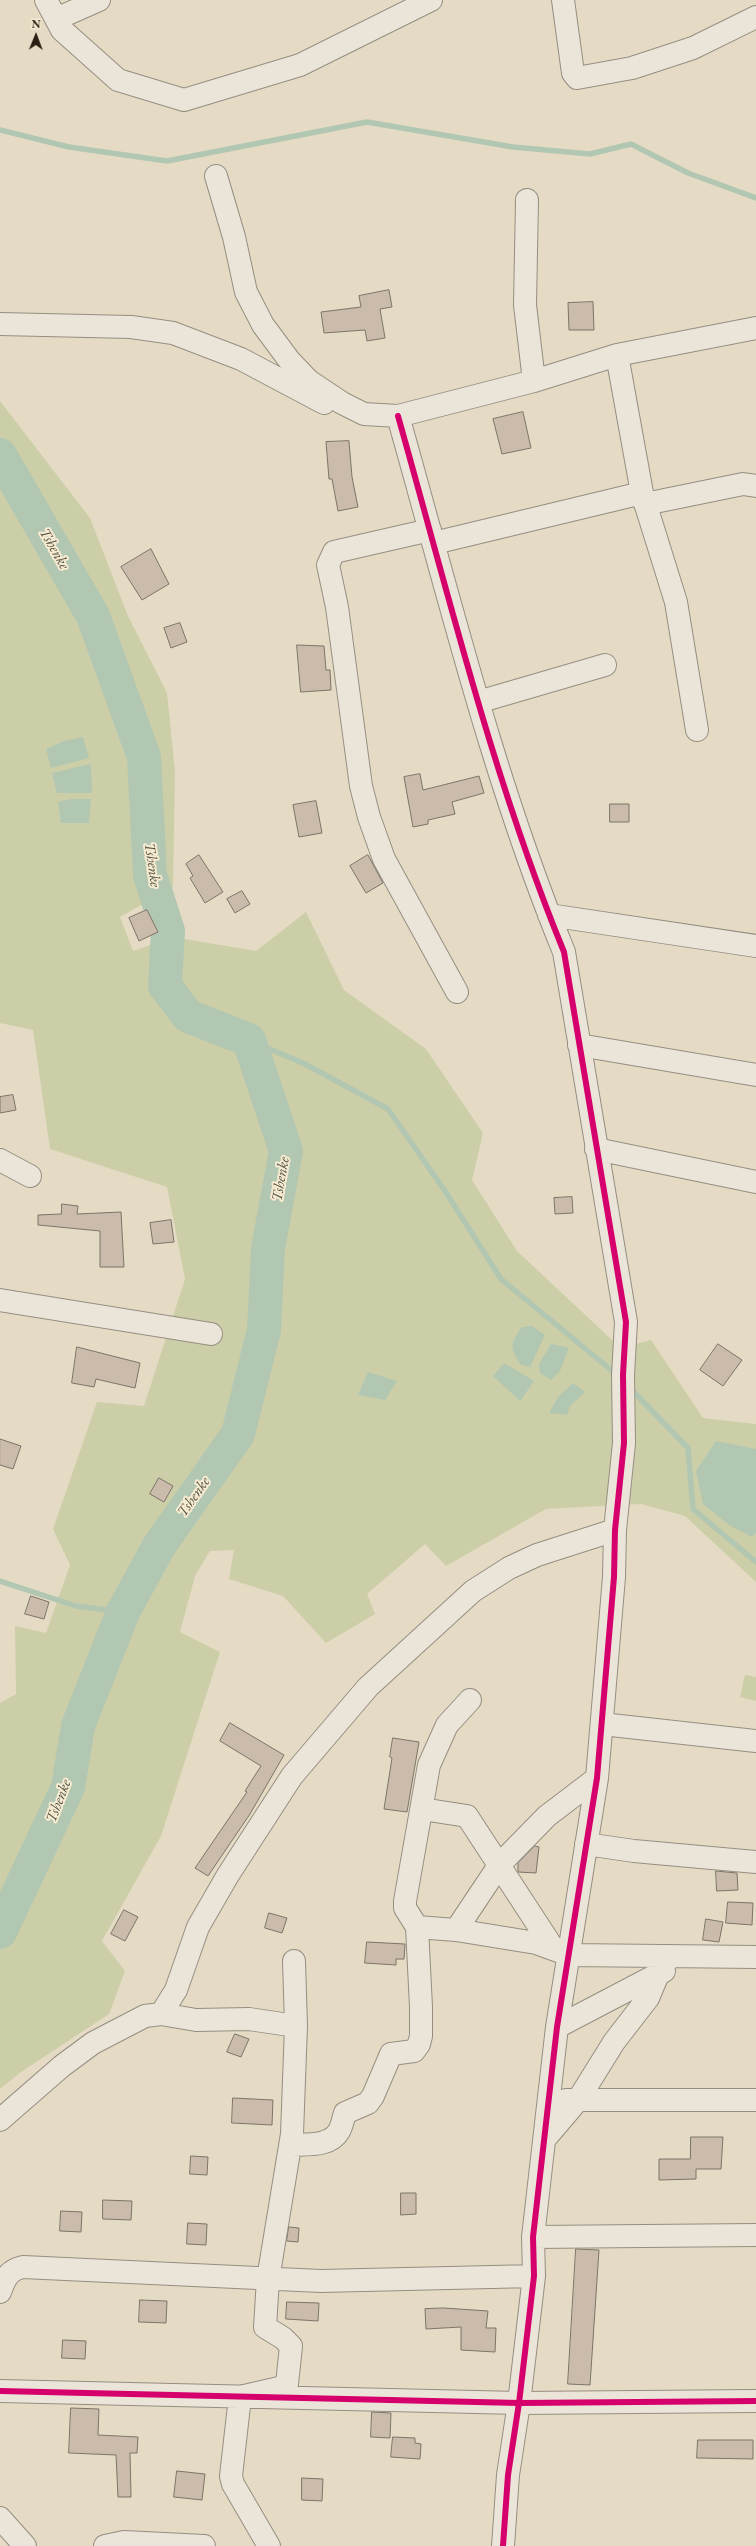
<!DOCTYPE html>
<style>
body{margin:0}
#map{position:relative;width:756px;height:2546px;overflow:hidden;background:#e5dbc5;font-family:"EB Garamond",serif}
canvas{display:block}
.north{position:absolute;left:16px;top:16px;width:40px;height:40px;-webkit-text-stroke:3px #f7ebd1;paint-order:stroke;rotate:1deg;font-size:11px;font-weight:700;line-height:16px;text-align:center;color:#2c2015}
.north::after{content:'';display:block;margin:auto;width:14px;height:18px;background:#2c2015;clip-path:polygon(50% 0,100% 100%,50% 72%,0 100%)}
</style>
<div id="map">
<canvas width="756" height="2546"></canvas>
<div class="north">N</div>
</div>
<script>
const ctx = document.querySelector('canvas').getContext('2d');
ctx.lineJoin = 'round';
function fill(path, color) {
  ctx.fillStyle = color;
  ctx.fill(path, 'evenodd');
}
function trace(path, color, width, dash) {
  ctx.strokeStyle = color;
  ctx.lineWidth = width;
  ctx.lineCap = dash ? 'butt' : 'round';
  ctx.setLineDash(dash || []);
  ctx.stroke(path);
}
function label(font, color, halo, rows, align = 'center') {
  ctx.font = font + ' "EB Garamond",serif';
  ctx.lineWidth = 4;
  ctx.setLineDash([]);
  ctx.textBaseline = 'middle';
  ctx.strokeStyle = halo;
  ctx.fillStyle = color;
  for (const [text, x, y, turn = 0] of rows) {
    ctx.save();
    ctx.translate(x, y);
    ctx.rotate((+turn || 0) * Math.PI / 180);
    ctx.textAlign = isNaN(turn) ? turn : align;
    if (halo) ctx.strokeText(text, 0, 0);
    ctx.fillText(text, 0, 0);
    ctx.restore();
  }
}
fill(new Path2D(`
 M0 401 90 518 128 616 167 693 175 771 173 887 120 917 133 951 173 937 256 951 306 912 344 990 426 1049 483 1133 472 1180 517 1251 612 1340 623 1347 651 1340 703 1418 756 1424V1582L685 1516 641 1504 546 1509 446 1566 425 1544 367 1594 375 1614 326 1643 283 1596 229 1579 234 1550 210 1551 195 1576 180 1632 220 1652 161 1836 102 1941 125 1971 109 2014 21 2072 0 2089V1703L16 1694 15 1626 46 1633 70 1565 53 1529 97 1402 144 1406 185 1279 167 1187 50 1149 33 1030 0 1023Z
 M745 1675 756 1677V1701L740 1697Z`), '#cccea8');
fill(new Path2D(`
 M83 737 89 758 51 768 46 749 64 741Z
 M91 764 92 793H57L52 773Z
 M70 799H91L89 823H61L58 802Z
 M532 1326 545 1335 530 1367 521 1365C509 1347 510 1344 522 1327Z
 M551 1344 569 1348 560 1371 551 1380 540 1373 539 1364Z
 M504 1363 534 1381 520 1401 493 1376Z
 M368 1372 397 1381 385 1400 358 1395Z
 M573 1383 585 1392 570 1406 567 1415 549 1413 558 1397Z
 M716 1441 756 1449V1533L752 1537 729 1525 703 1504 696 1471Z`), '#b2c7b1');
trace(new Path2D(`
 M0 130 69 147 167 161 367 122 513 147 590 154 631 144 688 173 756 198
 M249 1040 305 1064 388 1109 445 1191 501 1279 617 1375
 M630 1388 688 1448 693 1509 756 1562
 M0 1581 76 1606 123 1612`), '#b2c7b1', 5.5);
trace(new Path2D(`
 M0 455 93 616 144 757 150 875 168 931 165 986 188 1016 249 1040 286 1151 268 1248 264 1330 238 1434 159 1546 123 1612 78 1726 68 1787 0 1932`), '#b2c7b1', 34);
const building = new Path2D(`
 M389 290 392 307 380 309 385 338 367 341 365 330 324 333 321 312 361 307 359 296Z
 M593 302 594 330H569L568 303Z
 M523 412 531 448 502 454 493 419Z
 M349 441 352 477 358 507 338 511 332 479H329L326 442Z
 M151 549 169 584 142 600 121 567Z
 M180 623 187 642 171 648 164 628Z
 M297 645 324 646 326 670H330L331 690 301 692Z
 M420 774 423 790 479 776 484 793 452 802 455 814 428 820V824L413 827 404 777Z
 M316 801 322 833 299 837 293 805Z
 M610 804H629V822H610Z
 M199 855 223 892 205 903 190 878 193 876 186 864Z
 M368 855 383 883 366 893 350 866Z
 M242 891 250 904 235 913 227 899Z
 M147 910 158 932 139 941 129 918Z
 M13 1095 16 1110 0 1113V1097Z
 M572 1197 573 1213 555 1214 554 1198Z
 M62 1204 78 1206 77 1214 121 1212 124 1267H100V1231L38 1225V1215L61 1214Z
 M171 1220 174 1242 153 1244 150 1223Z
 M718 1344 742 1360 723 1386 700 1370Z
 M77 1347 140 1363 135 1388 96 1379 94 1387 72 1383Z
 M0 1439 21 1446 13 1469 0 1465Z
 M159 1478 173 1486 164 1502 150 1494Z
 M31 1596 49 1602 44 1619 25 1614Z
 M230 1723 284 1755 250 1814 208 1876 195 1868 247 1792 245 1791 261 1766 220 1741Z
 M393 1738 419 1742 407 1812 384 1809 392 1758 390 1757Z
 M535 1846 539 1847 536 1873 518 1872V1863Z
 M716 1871 737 1873 738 1890 717 1891Z
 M728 1902 753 1903 752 1925 726 1923Z
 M124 1910 138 1917 125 1941 111 1934Z
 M269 1913 287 1918 282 1933 265 1928Z
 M706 1919 723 1922 719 1942 703 1940Z
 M367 1942 405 1944 404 1959H396V1965L365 1963Z
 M235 2034 249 2039 241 2057 227 2052Z
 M233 2098 273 2100 272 2125 232 2123Z
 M691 2137H723L721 2169H696V2179L659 2180V2159H690Z
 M191 2156 208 2157 207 2175 190 2174Z
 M401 2193H416V2214L401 2215Z
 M103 2200 132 2201 131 2220 103 2219Z
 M61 2211 82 2212 81 2232 60 2231Z
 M188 2223 207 2224 206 2245 187 2244Z
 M289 2227 299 2228 298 2242 287 2241Z
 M576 2249 599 2250 590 2385 568 2384Z
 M140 2300 167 2301 166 2323 139 2322Z
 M287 2302 319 2303 318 2321 286 2319Z
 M444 2308 488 2311 486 2328H496L495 2352 461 2350V2327L426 2329 425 2309Z
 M63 2340 86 2341 85 2359 62 2358Z
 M71 2408 99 2409 98 2435 138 2437 137 2453H130L131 2497H118L116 2455 69 2453Z
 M372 2412 391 2413 390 2438 371 2437Z
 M393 2437 415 2438V2443L421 2444 420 2459 391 2457Z
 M698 2440H753V2459L697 2458Z
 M177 2471 205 2474 202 2500 174 2497Z
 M302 2478 323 2479 322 2501 302 2500Z`);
fill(building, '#cbbbaa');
trace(building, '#7b7468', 1);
const street = new Path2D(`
 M46 0 62 30 118 80 184 100 300 65 431 0
 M563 0 573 73 577 78 632 68 693 48 756 17
 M56 19 99 0
 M216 176 234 237 246 292 263 325 289 360 309 381 342 403 364 414 398 416 534 381 617 355 756 328
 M527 200 525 305 534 381
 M0 324 131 327 173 333 241 359 324 403
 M617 355 642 493 676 602 697 730
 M398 416C449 596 493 779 564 952L626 1322 623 1375 624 1443 615 1530 614 1577 597 1778 557 2027 533 2237 534 2276 519 2403 508 2475 503 2546
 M645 504 743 484 756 486
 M430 530 334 552 328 565 337 607 361 786 369 817 384 859 457 992
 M434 543 642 493
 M478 702 605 665
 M549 915 756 946
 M579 1045 756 1075
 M596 1149 756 1182
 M0 1160 30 1176
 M0 1300 211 1334
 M602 1724 756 1741
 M422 1809 467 1816 553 1948
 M586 1844 634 1851 756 1862
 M417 1927 456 1930 536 1943 569 1955 756 1957
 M456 1930 500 1864 547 1816 597 1778
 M161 2014 176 1990 198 1927 228 1875 292 1776 368 1687 473 1591 509 1568 537 1555 615 1530
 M557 2027 664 1971
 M566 2100H756
 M0 2120 62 2066 93 2043 145 2016 161 2014 196 2020 249 2019 296 2026
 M544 2140 578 2100 614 2042 648 1998 659 1972 670 1956
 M291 2145C306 2144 330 2147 339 2131 342 2126 343 2119 345 2113L368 2103 373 2096 391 2054 414 2051 419 2044 421 2036V2007L417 1927 405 1908V1901L429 1765 447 1725 470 1700
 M533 2237 756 2235
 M0 2292C5 2279 8 2270 23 2267L321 2281 534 2276
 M0 2391 519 2403 756 2401
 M0 2518 25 2546
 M105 2546 124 2542 204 2546
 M269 2546 233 2484 231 2476 240 2397 279 2388 287 2384 291 2346 283 2338 265 2327 268 2279 292 2134 296 2026 294 1961`);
trace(street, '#958e80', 24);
trace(street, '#eae4d9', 22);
trace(new Path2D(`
 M398 416C449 596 493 779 564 952L626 1322 623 1375 624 1443 615 1530 614 1577 597 1778 557 2027 533 2237 534 2276 519 2403 508 2475 503 2546
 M0 2391 519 2403 756 2401`), '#d6006c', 6);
label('italic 15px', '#4e4f41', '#f7ebd1', [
 ["Tshenke",54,549,60],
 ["Tshenke",152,865,82],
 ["Tshenke",281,1179,-80],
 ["Tshenke",194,1497,-55],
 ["Tshenke",59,1801,-69]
]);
</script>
